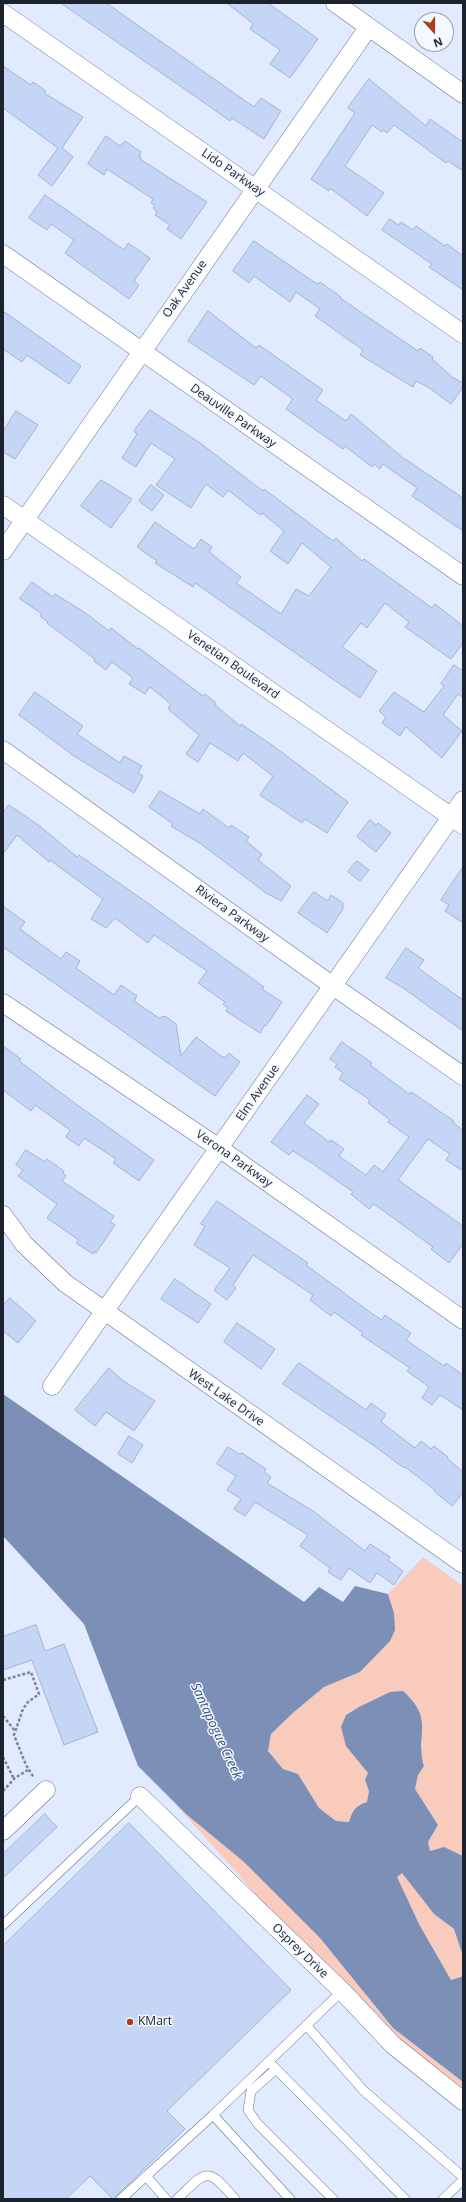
<!DOCTYPE html>
<style>
body{margin:0}
#map{position:relative;width:466px;height:2202px;overflow:hidden;background:#e1ebff;font-family:"Open Sans",sans-serif}
canvas{display:block}
.frame{position:absolute;inset:0;border:4px solid #1c222e;pointer-events:none}
.north{position:absolute;left:414px;top:12px;width:40px;height:40px;box-sizing:border-box;background:#f4f8ff;border:1px solid #9ea2ab;border-radius:50%;rotate:159deg;font-size:11px;font-weight:700;line-height:16px;text-align:center;color:#1c222e}
.north::after{content:'';display:block;margin:auto;width:14px;height:18px;background:#a7411b;clip-path:polygon(50% 0,100% 100%,50% 72%,0 100%)}
</style>
<div id="map">
<canvas width="466" height="2202"></canvas>
<div class="frame"></div>
<div class="north">N</div>
</div>
<script>
const ctx = document.querySelector('canvas').getContext('2d');
ctx.lineJoin = 'round';
function fill(path, color) {
  ctx.fillStyle = color;
  ctx.fill(path, 'evenodd');
}
function trace(path, color, width, dash) {
  ctx.strokeStyle = color;
  ctx.lineWidth = width;
  ctx.lineCap = dash ? 'butt' : 'round';
  ctx.setLineDash(dash || []);
  ctx.stroke(path);
}
function label(font, color, halo, rows, align = 'center') {
  ctx.font = font + ' "Open Sans",sans-serif';
  ctx.lineWidth = 3;
  ctx.setLineDash([]);
  ctx.textBaseline = 'middle';
  ctx.strokeStyle = halo;
  ctx.fillStyle = color;
  for (const [text, x, y, turn = 0] of rows) {
    ctx.save();
    ctx.translate(x, y);
    ctx.rotate((+turn || 0) * Math.PI / 180);
    ctx.textAlign = isNaN(turn) ? turn : align;
    if (halo) ctx.strokeText(text, 0, 0);
    ctx.fillText(text, 0, 0);
    ctx.restore();
  }
}
fill(new Path2D(`
 M423 1557 463 1586V1856L461 1854 430 1852 428 1842 438 1825 415 1789 418 1775 424 1766 420 1751 423 1744 390 1692 346 1715 359 1760 368 1773 365 1780 369 1791 367 1802 358 1805 349 1822 336 1821 319 1808 298 1774 283 1769 268 1751 271 1734 294 1712 324 1687 360 1672 394 1613 388 1594Z
 M168 1796 186 1814 244 1862 320 1938 393 2028 463 2082V2093L394 2040 288 1930Z
 M402 1873 434 1914 454 1929 463 1956V1974L461 1977 451 1980 419 1924 396 1877Z`), '#f8cbbc');
fill(new Path2D(`
 M3 1394 304 1602 319 1587 343 1602 355 1586 388 1594 394 1613 395 1630 390 1641 360 1672 324 1687 294 1712 271 1734 268 1751 283 1769 298 1774 319 1808 336 1821 349 1822C353 1810 355 1806 367 1802L369 1791 365 1780 368 1773 346 1746 341 1727 346 1715 359 1707 390 1692 403 1691C435 1720 415 1733 424 1766L418 1775 415 1789 438 1825 428 1842 430 1851 444 1847 463 1856V1956L454 1929 434 1914 402 1873 397 1877 419 1924 451 1980 461 1977 463 1974V2082L393 2028 320 1938 244 1862 186 1814 138 1766 84 1624 3 1536Z`), '#7c8fb6');
const building = new Path2D(`
 M61 3H106L254 107 261 98 281 111 264 139 232 118 230 121 209 106Z
 M227 3H268L318 39 290 78 270 64 280 50 250 29 253 24Z
 M3 66 31 85 33 82 46 91 44 93 83 117 62 148 73 157 52 186 38 175 58 148 3 108Z
 M369 79 426 126 430 119 463 142V171L448 161 446 163 394 125 387 133 383 130 382 132 372 125 345 166 384 193 367 216 330 188 329 191 311 179 355 113 348 108Z
 M106 136 120 146 125 141 141 152 139 156 141 157 140 159 207 202 181 239 167 229 170 225 155 215 157 212 153 208 155 205 151 203 153 199 107 169 104 175 88 164Z
 M45 195 124 250 128 243 150 258 134 281 139 285 129 299 65 253 74 240 51 224 47 230 29 218Z
 M390 219 398 225 401 222 413 230 416 226 445 246 447 244 463 256V290L429 267 432 264 382 230Z
 M254 241 314 282 318 284 320 282 341 297 340 298 418 351 420 348 433 357 432 359 452 377 463 383V387L451 404 428 387 416 381 413 387 360 355 363 350 315 316 320 309 296 292 290 302 254 276 249 283 233 271Z
 M3 311 81 366 69 384 27 355 22 362 3 349Z
 M208 311 256 348 259 345 323 390 316 400 346 421 351 414 402 457 463 498V531L412 496 417 488 383 464 380 469 374 464 372 467 345 446 343 449 286 409 293 399 261 376 254 385 188 341Z
 M150 410 200 443 263 491 264 489 333 541 336 538 362 561 364 559 432 608 435 604 463 626V643L451 659 405 627 409 622 385 603 367 628 361 623 342 647 377 671 360 698 195 583 193 587 155 563 157 561 137 547 155 522 194 549 201 539 212 547 209 552 241 577 236 583 281 614 296 589 309 596 331 567 302 543 288 564 270 551 284 531 262 513 260 515 228 490 223 497 206 484 191 508 156 485 175 459 151 443 136 467 122 458 137 434 134 431Z
 M16 411 38 425 15 459 3 452V432Z
 M101 480 132 499 111 528 81 506Z
 M151 485 164 495 152 511 139 501Z
 M32 582 53 597 55 594 84 612 109 631 111 628 138 649 139 648 203 696 205 694 216 703 215 705 240 726 241 724 272 745 348 802 327 833 305 819 302 823 260 795 273 776 243 753 238 761 210 743 198 762 186 754 199 735 168 709 171 704 150 687 145 694 129 684 133 678 112 662 106 670 94 661 95 659 47 623 48 622 40 616 42 614 20 599Z
 M454 665 463 671V697L458 694 443 715 462 731 442 758 406 727 400 736 382 723 386 717 379 711 394 692 424 712 444 686 441 684Z
 M35 692 83 726 77 734 120 763 124 756 142 766 138 773 143 776 134 793 74 756 19 715Z
 M160 791 200 814 203 809 229 828 231 825 249 837 246 841 262 854 258 860 291 886 281 901 266 893 201 844 171 826 173 824 149 807Z
 M9 805 41 827 77 857 79 855 149 904 264 987 262 989 282 1002 266 1026 265 1025 260 1033 226 1011 228 1008 223 1004 225 1002 198 983 207 971 154 935 148 943 115 918 106 928 91 919 103 899 50 860 49 862 17 835 3 854V813Z
 M370 820 376 825 378 823 391 833 376 852 357 837Z
 M357 861 369 870 360 881 348 872Z
 M463 867V923L445 911 449 905 441 900Z
 M314 892 328 901 331 895 343 903V909L327 933 298 913Z
 M3 906 25 922 20 929 61 959 66 952 80 961 76 968 100 985 114 995 121 985 137 996 134 1001 159 1018 165 1016 176 1024 181 1056 196 1037 221 1056 225 1058 229 1053 240 1062 215 1096 3 947Z
 M406 948 424 960 418 968 463 1000V1031L403 988 386 978Z
 M342 1042 372 1063 370 1065 409 1094 411 1092 454 1121 453 1123 463 1130V1171L446 1160 450 1154 428 1139 398 1180 463 1226V1244L449 1263 431 1249 433 1247 374 1204 369 1209 351 1194 353 1192 312 1163 293 1151 289 1155 271 1142 307 1095 319 1104 304 1123 329 1142 331 1140 344 1149 339 1156 366 1175 374 1165 383 1172 409 1137 388 1122 390 1120 368 1103 370 1100 339 1079 343 1073 335 1067 337 1064 330 1059Z
 M3 1046 21 1059 19 1061 65 1096 154 1160 139 1181 113 1163 116 1159 84 1138 79 1146 66 1137 70 1130 35 1105 31 1111 3 1090Z
 M26 1150 45 1162 47 1159 64 1171 63 1173 66 1176 62 1181 114 1216 110 1222 115 1225 96 1253 95 1251 93 1254 76 1243 79 1240 47 1218 57 1204 18 1176 23 1170 16 1165Z
 M217 1201 308 1263 306 1265 374 1315 382 1320 385 1315 411 1333 406 1340 444 1366 446 1363 463 1375V1410L440 1395 432 1405 422 1398 429 1387 407 1371 410 1368 361 1335 363 1333 334 1312 331 1316 310 1300 313 1295 253 1255 233 1285 236 1288 227 1300 214 1290 230 1268 194 1245 205 1226 201 1224Z
 M175 1279 211 1304 198 1323 161 1299Z
 M10 1298 36 1321 18 1343 3 1331V1306Z
 M237 1323 275 1349 261 1369 224 1342Z
 M299 1363 366 1410 371 1403 386 1414 381 1422 415 1448 421 1441 431 1449 434 1446 448 1457 447 1458 463 1472V1493L452 1506 434 1491 435 1490 405 1467 404 1468 373 1445 283 1384Z
 M109 1368 122 1380 155 1401 134 1431 106 1412 95 1426 75 1410Z
 M129 1436 143 1445 132 1463 118 1454Z
 M228 1447 239 1454 242 1453 266 1469 264 1472 271 1477 267 1483 313 1511 365 1551 370 1544 390 1557 388 1560 403 1571 394 1585 377 1573 370 1583 349 1568 341 1580 328 1572 330 1568 300 1546 308 1535 255 1502 245 1516 234 1509 241 1499 227 1490 236 1476 217 1464Z
 M36 1625 45 1651 64 1644 98 1732 64 1745 32 1660 3 1670V1637Z
 M45 1814 57 1827 3 1878V1854Z
 M129 1823 291 1990 167 2111 185 2129 113 2199 90 2176 66 2199H3V1946Z`);
fill(building, '#c5d5f5');
trace(building, '#a2b2d1', 1);
const lane = new Path2D(`
 M3 1925 140 1796
 M306 2025 364 2091 463 2177
 M269 2062 405 2199
 M276 2069 251 2091 248 2110 257 2123 333 2199
 M146 2176 166 2199
 M121 2199 213 2115
 M177 2199C207 2171 206 2165 235 2199
 M290 2199 213 2115 342 1991
 M443 2199 463 2180`);
const street = new Path2D(`
 M335 3 463 94
 M3 13 463 334
 M3 254 463 576
 M3 505 463 825
 M3 551 368 28
 M3 750 333 986 463 1076
 M3 1003 219 1148 463 1320
 M3 1215 24 1244 65 1283 463 1564
 M52 1386 463 800
 M140 1796 342 1991 393 2045 463 2101
 M3 1831 46 1790`);
trace(lane, '#64728f', 10);
trace(street, '#64728f', 19);
trace(new Path2D(`
 M3 1680 31 1672 39 1694 28 1702 23 1709 14 1735 26 1765 34 1778
 M3 1716 15 1731
 M3 1757 14 1779
 M3 1791 15 1778 28 1770`), '#7e8696', 2.5, [3, 2]);
trace(lane, '#fff', 9);
trace(street, '#fff', 18);
for (const [x, y, r, color] of [
 [130,2022,4,"#a7411b"]
]) {
  const dot = new Path2D();
  dot.arc(x, y, r, 0, 2 * Math.PI);
  ctx.fillStyle = color;
  ctx.fill(dot);
  trace(dot, '#f4f8ff', 1.5);
}
label('12px', '#1c222e', '#f4f8ff', [
 ["Lido Parkway",233,173,35],
 ["Oak Avenue",185,289,-55],
 ["Deauville Parkway",233,416,35],
 ["Venetian Boulevard",233,665,35],
 ["Riviera Parkway",232,914,36],
 ["Elm Avenue",258,1093,-55],
 ["Verona Parkway",234,1159,35],
 ["West Lake Drive",226,1398,35],
 ["Osprey Drive",300,1951,44]
]);
label('12px', '#1c222e', '#f4f8ff', [
 ["KMart",138,2022]
], 'left');
label('italic 13px', '#334c80', '#f4f8ff', [
 ["Santapogue Creek",216,1731,65]
]);
</script>
